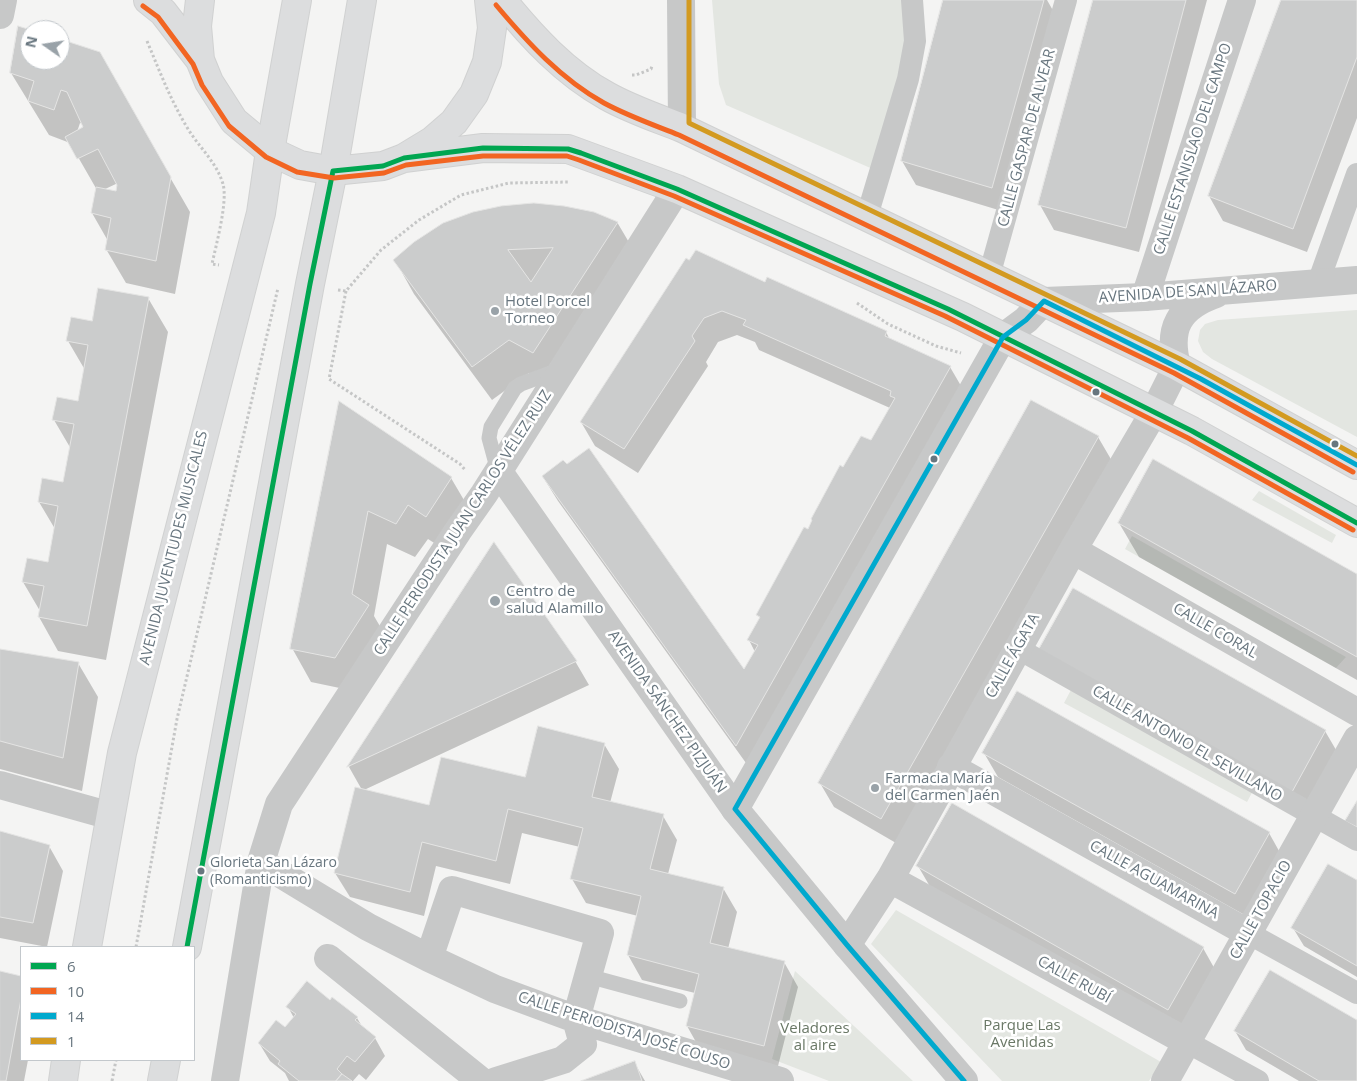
<!DOCTYPE html>
<meta charset="utf-8">
<style>
body{margin:0}
#map{position:relative;width:1357px;height:1081px;overflow:hidden;background:#f4f4f3;font-family:"Open Sans",sans-serif}
canvas{display:block}
.legend{position:absolute;left:20px;top:946px;width:175px;height:115px;box-sizing:border-box;background:#fff;border:1px solid #c3c8cc;margin:0;padding:6px 9px;list-style:none;font-size:15px;color:#68767f}
.legend li{display:flex;align-items:center;gap:10px;height:25px}
.legend b{width:25px;border:1px solid #c3c8cc}
.north{position:absolute;left:20px;top:20px;width:50px;height:50px;box-sizing:border-box;background:#fff;border:1px solid #c3c8cc;border-radius:50%;rotate:283deg;font-size:14px;font-weight:700;line-height:20px;text-align:center;color:#68767f}
.north::after{content:'';display:block;margin:auto;width:18px;height:22px;background:#99a2a8;clip-path:polygon(50% 0,100% 100%,50% 72%,0 100%)}
</style>
<div id="map">
<canvas width="1357" height="1081"></canvas>
<ul class="legend">
<li><b style="height:6px;background:#00a651"></b>6</li>
<li><b style="height:6px;background:#f26522"></b>10</li>
<li><b style="height:6px;background:#00a9ce"></b>14</li>
<li><b style="height:6px;background:#d39a20"></b>1</li>
</ul>
<div class="north">N</div>
</div>
<script>
const ctx = document.querySelector('canvas').getContext('2d');
ctx.lineJoin = 'round';
function fill(path, color) {
  ctx.fillStyle = color;
  ctx.fill(path, 'evenodd');
}
function trace(path, color, width, dash) {
  ctx.strokeStyle = color;
  ctx.lineWidth = width;
  ctx.lineCap = dash ? 'butt' : 'round';
  ctx.setLineDash(dash || []);
  ctx.stroke(path);
}
function label(font, color, halo, rows, align = 'center') {
  ctx.font = font + ' "Open Sans",sans-serif';
  ctx.lineWidth = 5;
  ctx.setLineDash([]);
  ctx.textBaseline = 'middle';
  ctx.strokeStyle = halo;
  ctx.fillStyle = color;
  for (const [text, x, y, turn = 0] of rows) {
    ctx.save();
    ctx.translate(x, y);
    ctx.rotate((+turn || 0) * Math.PI / 180);
    ctx.textAlign = isNaN(turn) ? turn : align;
    if (halo) ctx.strokeText(text, 0, 0);
    ctx.fillText(text, 0, 0);
    ctx.restore();
  }
}
fill(new Path2D(`
 M712 0H906L910 40 875 170 726 105 719 84Z
 M1357 310V437L1212 359 1203 352 1198 341 1200 330 1205 324 1218 320Z
 M1259 491 1336 535 1332 543 1252 500Z
 M1132 536 1346 657 1336 668 1125 549Z
 M1072 688 1255 787 1247 802 1064 703Z
 M896 910 1161 1062 1149 1081H1002L871 944Z
 M795 971 913 1081H829L772 1059Z`), '#e3e6e1');
fill(new Path2D(`
 M945 0H1047L1059 21 1005 212 916 185 902 161Z
 M1094 0H1207L1139 252 1054 230 1040 205Z
 M1283 0H1357V118L1307 252 1223 221 1209 196Z
 M60 41 99 54 190 212 175 294 126 283 106 249 108 241 92 213 97 190 70 143 49 135 11 73 30 60H60ZM80 123 83 124 85 128 77 132ZM118 183 117 193 103 190Z
 M617 222 637 256 553 387 529 373 492 400 414 294 395 260Z
 M690 261 765 283 886 332 890 340 950 367 964 391 751 770 558 501 543 477 745 671 755 652 749 640 760 619 758 615 809 531 844 468 872 442 890 408 759 350 755 342 737 335 718 342 706 362 708 366 638 473 595 446 581 422Z
 M148 298 168 332 106 660 58 651 39 617 40 611 23 582 49 563 55 529 39 502 64 484 71 449 54 420 79 402 85 370 68 341 93 322Z
 M340 403 451 478 471 512 445 550 428 539 415 557 387 544 374 616 388 640 354 691 311 682 292 648Z
 M1098 437 1112 461 896 843 834 807 820 783Z
 M1119 523 1357 575V680L1139 557Z
 M494 544 575 661 589 685 364 790 430 807 526 779 604 744 619 769 610 803 663 816 677 840 668 874 723 888 737 912 728 949 784 962 798 987 777 1070 701 1051 687 1026 695 993 642 980 628 955 638 916 586 903 572 879 580 847 522 833 510 884 436 866 424 916 350 897 335 873 362 790 349 767Z
 M1040 649 1325 731 1339 755 1306 816Z
 M0 651 78 663 98 697 82 791 0 769Z
 M984 753 1269 833 1283 858 1250 918 998 777Z
 M0 832 49 846 63 871 47 947 0 938Z
 M918 866 1203 948 1217 973 1183 1034 932 890Z
 M1357 882V977L1304 946 1293 928Z
 M0 973 21 977V1060H28L24 1081H0Z
 M332 999 357 1018 363 1028 375 1038 385 1056 366 1080 359 1074 353 1081H289L285 1073 270 1061 259 1043 285 1029 294 1018 288 1007 330 1001Z
 M1357 1022V1081H1299L1246 1050 1235 1031Z
 M634 1062 645 1081H584Z`), '#0003');
const building = new Path2D(`
 M943 0H1044L992 188 901 161Z
 M1093 0H1186L1126 228 1038 205Z
 M1281 0H1357V57L1293 229 1208 196Z
 M18 26 31 30 30 60H60V39L100 52 171 177 156 261 105 250 111 218 91 213 96 187 116 191 117 185 98 149 77 159 65 137 83 127 67 92 61 90 54 110 28 101 34 81 10 73Z
 M534 203 564 206 594 212 618 222 533 353 509 340 472 367 393 260 414 242 443 223 473 212 501 206ZM553 248 531 282 508 250Z
 M696 250 765 282 767 277 887 331 885 336 951 366 736 746 542 476 563 460 567 464 589 448 744 669 758 645 747 640 760 617 756 615 804 527 808 529 812 520 811 519 840 465 843 467 861 436 871 440 895 398 890 396 891 391 743 325 746 320 722 311 704 318 692 336 695 341 624 449 580 422 686 258 689 260Z
 M98 288 149 297 87 626 38 617 44 586 22 582 27 558 48 562 58 506 38 502 42 478 63 482 74 424 52 420 57 397 78 401 88 345 66 341 71 317 92 321Z
 M1031 400 1099 436 881 819 818 783Z
 M339 401 452 477 426 517 408 505 396 524 368 511 352 594 369 605 335 658 290 649Z
 M1153 459 1357 574V657L1118 523Z
 M494 542 577 661 347 767Z
 M1073 588 1326 730 1292 792 1039 649Z
 M0 649 79 662 63 758 0 741Z
 M1017 691 1270 832 1235 894 982 753Z
 M538 726 605 743 592 797 664 814 650 869 724 887 710 943 785 961 764 1046 686 1026 699 974 627 955 641 896 570 879 583 828 508 809 496 861 422 842 410 892 334 873 355 787 429 805 441 757 525 777Z
 M1357 801V827L1345 821Z
 M952 803 1204 947 1168 1010 916 866Z
 M0 831 50 845 33 923 0 917Z
 M1328 864 1357 880V966L1291 928Z
 M1270 970 1357 1020V1081H1319L1234 1031Z
 M0 971 21 976V999L6 1081H0Z
 M307 981 330 1000 332 997 358 1017 355 1020 376 1037 355 1062 347 1056 337 1069 342 1074 336 1081H299L278 1064 280 1061 258 1043 276 1020 285 1027 296 1014 286 1007Z
 M635 1061 642 1081H581Z
 M342 1074 352 1081H336Z`);
fill(building, '#cbcccc');
trace(building, '#e4e4e3', 1);
const secondary = new Path2D(`
 M148 0 163 12 200 60
 M200 0 197 26 200 60 209 82 234 121 270 151 300 165 333 171 383 166 404 158 432 141 454 122 474 94 487 62 492 28 489 0
 M502 0C532 37 565 73 607 96 630 109 657 118 682 128L1177 366 1357 465
 M404 158 483 148 568 149 677 189 963 317 1192 431 1357 523`);
const primary = new Path2D(`
 M87 947 122 753 261 213 270 151 297 0
 M187 947 310 284 333 171 362 0
 M63 1081 66 1060
 M162 1081 166 1060`);
trace(secondary, '#d0d1d1', 30);
trace(primary, '#d0d1d1', 30);
trace(new Path2D(`
 M147 41C160 72 170 99 188 129 199 147 217 163 223 184 228 202 216 245 212 264L219 265
 M632 75H636L651 69 652 66
 M338 290 346 291 381 250 419 220 461 195 509 183 570 182
 M346 291 329 379 460 464 466 471
 M857 303 888 324 936 346 961 353
 M136 947 177 719 278 288
 M112 1081 116 1060`), '#c5c6c6', 3, [2.5, 2.5]);
trace(new Path2D(`
 M498 471 489 438 491 427 515 388 521 384 559 370
 M588 976 680 1001`), '#c7c8c8', 15);
trace(new Path2D(`
 M867 216 908 79 915 41 912 0
 M989 276 1066 0
 M1318 283 1357 174
 M1017 648 1357 840
 M1248 933 1357 993
 M1187 1042 1258 1081`), '#c7c8c8', 22);
trace(new Path2D(`
 M681 0 682 128
 M0 15 3 0
 M1145 297 1242 0
 M1073 550 1357 712
 M951 767 1248 933
 M0 785 111 816
 M735 809 1003 337
 M261 862 368 927 429 958 495 989 576 1019 780 1081
 M890 879 1187 1042
 M847 945 890 879 1073 550 1154 412 1177 366
 M328 958 481 1081
 M429 958 452 890 600 933 576 1019 583 1044 563 1060 496 1081
 M225 1081 261 862 279 804 458 531 484 494 677 189
 M1165 1081 1357 739`), '#c7c8c8', 28);
trace(new Path2D(`
 M1003 337 1026 320 1044 301 1145 297 1357 280
 M1177 366C1167 328 1179 307 1216 294
 M499 472 735 809 847 945 964 1081`), '#c7c8c8', 28);
trace(secondary, '#dcddde', 28);
trace(primary, '#dcddde', 28);
trace(new Path2D(`
 M333 171 383 166 404 158 483 148 568 149 581 153 677 189 948 309 1192 431 1357 523
 M187 947 310 284 333 171`), '#00a651', 5);
trace(new Path2D(`
 M496 5C528 43 561 79 604 103 628 116 654 125 679 135L1174 373 1353 472
 M143 6 158 17 193 64 202 85 229 126 266 157 297 172 334 178 384 173 406 165 483 156H567L579 160 674 196 945 316 1188 438 1353 530`), '#f26522', 5);
trace(new Path2D(`
 M964 1081 847 945 735 809 1003 337 1026 320 1044 301 1201 379 1357 465`), '#00a9ce', 5);
trace(new Path2D(`
 M689 0V123L1180 359 1357 456`), '#d39a20', 5);
for (const [x, y, r, color] of [
 [495,311,5,"#99a2a8"],
 [1096,392,4.5,"#68767f"],
 [1335,444,4.5,"#68767f"],
 [934,459,4.5,"#68767f"],
 [495,601,6,"#99a2a8"],
 [875,788,5,"#99a2a8"],
 [201,871,4.5,"#68767f"]
]) {
  const dot = new Path2D();
  dot.arc(x, y, r, 0, 2 * Math.PI);
  ctx.fillStyle = color;
  ctx.fill(dot);
  trace(dot, '#fff', 2);
}
label('14px', '#68767f', '#fff', [
 ["Glorieta San Lázaro",210,863],
 ["(Romanticismo)",210,880]
], 'left');
label('15px', '#68767f', '#fff', [
 ["CALLE GASPAR DE ALVEAR",1027,138,-75],
 ["CALLE ESTANISLAO DEL CAMPO",1193,149,-72],
 ["AVENIDA DE SAN LÁZARO",1188,292,-4],
 ["CALLE PERIODISTA JUAN CARLOS VÉLEZ RUIZ",463,523,-57],
 ["AVENIDA JUVENTUDES MUSICALES",174,548,-76],
 ["CALLE CORAL",1215,631,30],
 ["CALLE ÁGATA",1013,656,-61],
 ["AVENIDA SÁNCHEZ PIZJUÁN",667,712,55],
 ["CALLE ANTONIO EL SEVILLANO",1187,744,30],
 ["CALLE AGUAMARINA",1154,880,29],
 ["CALLE TOPACIO",1261,910,-61],
 ["CALLE RUBÍ",1074,980,29],
 ["CALLE PERIODISTA JOSÉ COUSO",624,1031,18]
]);
label('15px', '#68767f', '#fff', [
 ["Hotel Porcel",505,302],
 ["Torneo",505,319],
 ["Centro de",506,592],
 ["salud Alamillo",506,609],
 ["Farmacia María",885,779],
 ["del Carmen Jaén",885,796]
], 'left');
label('15px', '#6a7866', '#fff', [
 ["Parque Las",1022,1026],
 ["Avenidas",1022,1043],
 ["Veladores",815,1029],
 ["al aire",815,1046]
]);
</script>
